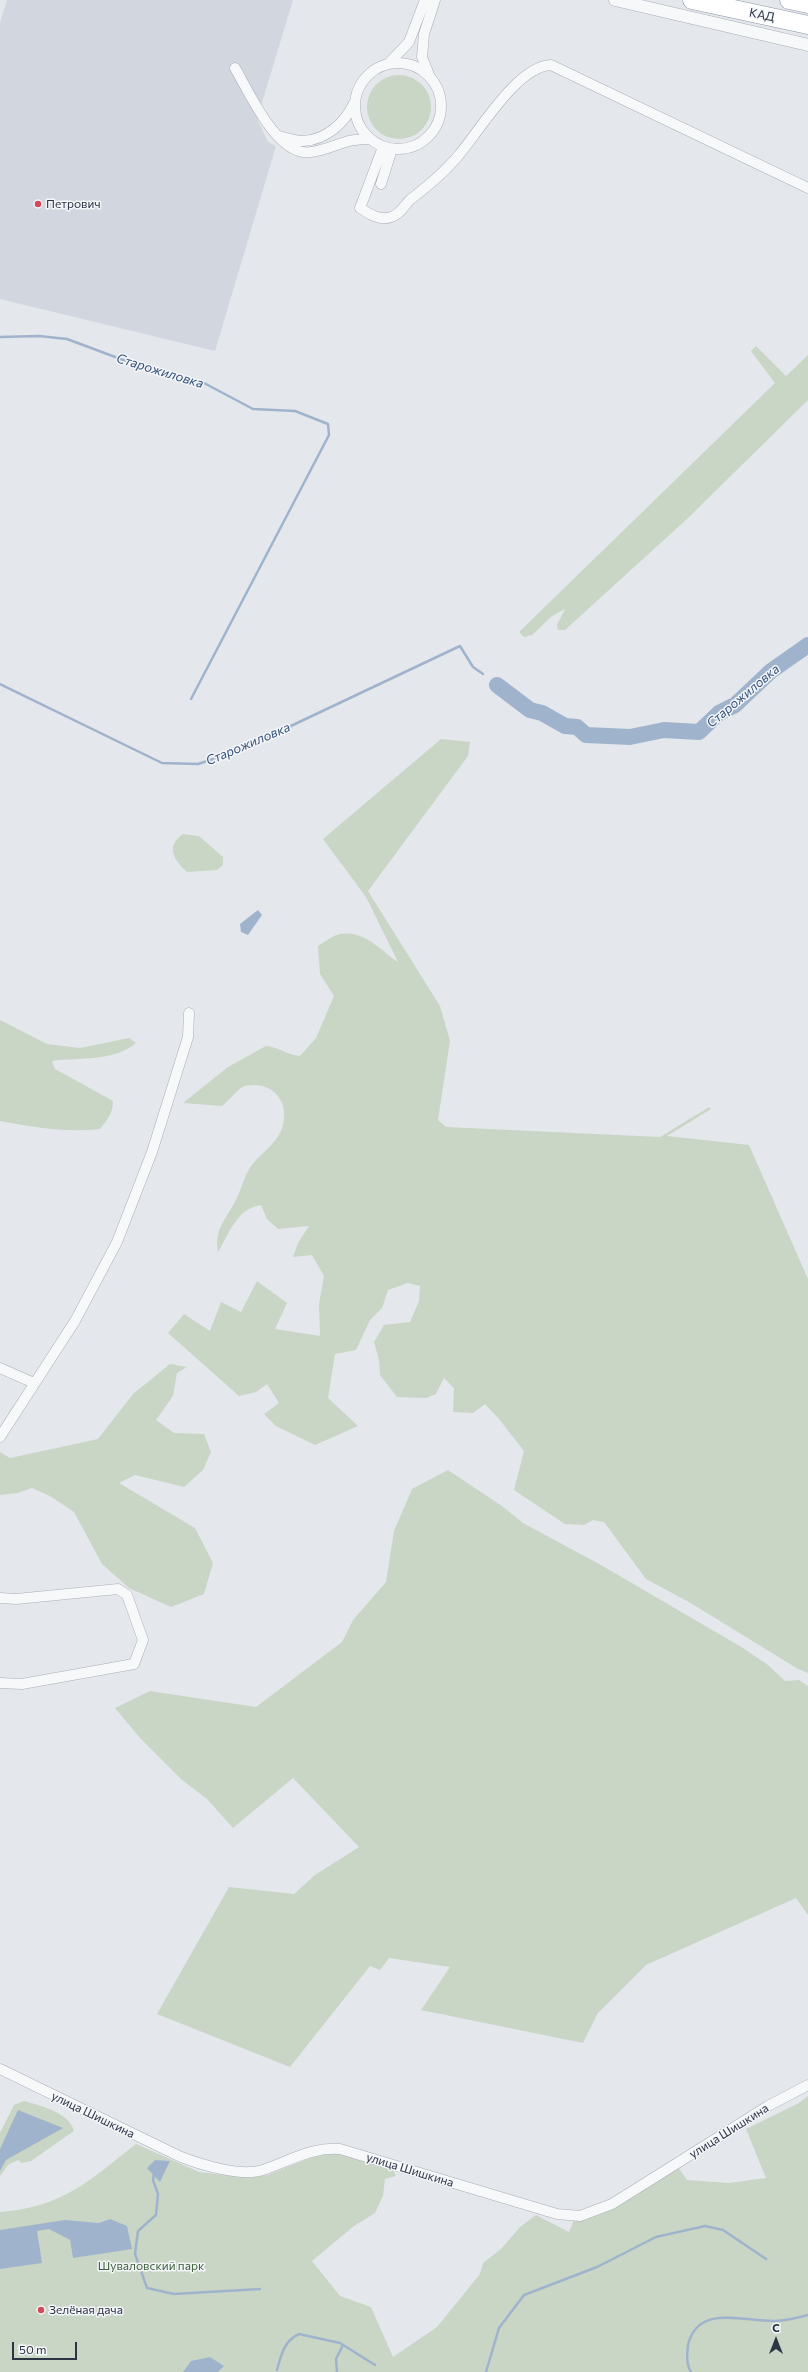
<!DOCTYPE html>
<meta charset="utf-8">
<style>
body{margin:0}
#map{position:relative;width:808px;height:2372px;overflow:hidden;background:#e4e7ec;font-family:Commissioner,sans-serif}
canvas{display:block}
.north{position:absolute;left:756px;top:2320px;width:40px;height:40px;-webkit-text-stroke:3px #f4f6f9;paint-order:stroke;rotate:0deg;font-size:11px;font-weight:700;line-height:16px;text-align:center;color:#2b3445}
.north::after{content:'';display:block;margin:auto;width:14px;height:18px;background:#2b3445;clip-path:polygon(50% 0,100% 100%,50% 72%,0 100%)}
.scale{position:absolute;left:12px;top:2342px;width:65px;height:18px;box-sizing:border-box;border:2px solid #2b3445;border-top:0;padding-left:5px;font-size:12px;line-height:14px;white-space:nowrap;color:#2b3445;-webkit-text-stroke:3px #f4f6f9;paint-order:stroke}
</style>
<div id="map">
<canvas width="808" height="2372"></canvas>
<div class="north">С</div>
<div class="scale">50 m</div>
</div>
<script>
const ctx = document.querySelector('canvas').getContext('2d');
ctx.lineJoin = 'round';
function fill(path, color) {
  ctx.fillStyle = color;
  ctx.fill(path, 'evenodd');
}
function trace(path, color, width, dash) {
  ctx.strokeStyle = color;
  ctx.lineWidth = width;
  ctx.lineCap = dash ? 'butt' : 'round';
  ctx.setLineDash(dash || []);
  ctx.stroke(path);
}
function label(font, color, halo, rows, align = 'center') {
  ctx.font = font + ' Commissioner,sans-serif';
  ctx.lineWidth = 3;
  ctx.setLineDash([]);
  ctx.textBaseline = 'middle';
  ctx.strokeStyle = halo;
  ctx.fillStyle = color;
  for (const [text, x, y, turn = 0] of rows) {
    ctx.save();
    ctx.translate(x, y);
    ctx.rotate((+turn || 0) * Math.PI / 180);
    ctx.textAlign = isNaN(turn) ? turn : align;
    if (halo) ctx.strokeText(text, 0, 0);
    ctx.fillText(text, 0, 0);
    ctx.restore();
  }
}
fill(new Path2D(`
 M7 0H293L257 119 268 142 276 146 215 351 0 299V23Z`), '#d2d6de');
fill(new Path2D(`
 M367 107a32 32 0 1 1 64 0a32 32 0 1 1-64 0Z
 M756 346 786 376 808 355V400L687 519 565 630H558L557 625 565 609 552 616 532 635 524 637 519 632 775 383 751 351Z
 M441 739 470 742 468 756 368 891 440 1006 450 1041 438 1120 446 1127 660 1137 709 1107 711 1109 667 1136 749 1145 808 1279V1673L798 1669 689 1602 646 1579 604 1522 593 1520 584 1525 565 1524 514 1490 524 1451 499 1419 485 1404 473 1413 453 1412 454 1388 444 1378 436 1394 426 1398 397 1397 380 1375 379 1360 374 1342 384 1325 410 1322 419 1301 420 1286 408 1283 388 1290 382 1308 370 1320 356 1350 335 1354 328 1398 358 1426 315 1445 276 1426 264 1414 279 1403 267 1384 256 1392 239 1396 168 1333 184 1314 210 1331 221 1302 241 1312 257 1281 287 1303 275 1329 320 1336 319 1304 324 1276 312 1255 293 1257 298 1243 309 1226 278 1229 267 1219 261 1205C236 1209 230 1233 218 1252 214 1230 225 1220 235 1202 241 1190 244 1177 251 1166 260 1154 274 1146 281 1131 292 1104 274 1080 245 1086 238 1088 229 1101 222 1106L183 1103 228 1067 266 1046C278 1047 288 1055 300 1056L316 1038 334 996 320 974 318 946C325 942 333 935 340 934 365 930 380 950 398 962L366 897 323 839Z
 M183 834 199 836 223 857V865L217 870 187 872C174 860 165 847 183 834Z
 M0 1020 47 1044 80 1048 129 1038 136 1043C114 1062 79 1057 52 1061L55 1069 113 1101C113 1114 107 1120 100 1129 66 1133 33 1127 0 1121Z
 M170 1364 187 1367 177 1373 173 1396 156 1420 174 1433 204 1434 211 1452 203 1470 184 1487 135 1475 119 1483 195 1528 213 1563 204 1594 171 1607 129 1588 102 1564 74 1512 50 1496 32 1488 18 1493 0 1495V1452L10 1458 98 1439 133 1394Z
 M448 1470 502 1506 523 1523 601 1565 743 1648 768 1665 785 1681 799 1680 808 1686V1915L796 1898 646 1965 598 2013 583 2043 421 2010 450 1967 389 1958 380 1970 370 1966 290 2067 157 2014 229 1887 294 1894 315 1875 359 1847 293 1778 233 1828 207 1799 182 1780 140 1738 115 1708 150 1691 256 1707 342 1642 353 1620 386 1582 394 1531 412 1489Z
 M808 2096V2372H0V2212C63 2207 89 2181 136 2144L199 2172 249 2178 268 2175 312 2157 335 2153 392 2168 396 2176 385 2179 383 2196 375 2213 354 2226 312 2261 340 2296 371 2307 393 2357 437 2327 480 2274 483 2263 501 2249 520 2227 536 2215 569 2232 574 2220C599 2224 656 2181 678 2167L687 2180 729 2183 766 2178 746 2129 799 2103Z
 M24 2101C39 2105 69 2112 74 2131L31 2161 22 2163 18 2160 8 2165 0 2176V2133L14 2105Z`), '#c9d6c5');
fill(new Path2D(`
 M258 910 262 915 248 935 241 932 240 924Z
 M18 2110 63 2128 6 2160 0 2171V2149Z
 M155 2160 170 2161 160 2182 147 2168Z
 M110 2219 127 2226 132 2249 73 2258 70 2240 49 2229 37 2231 42 2263 0 2269V2230L65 2220 99 2223Z
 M210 2357 224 2366 218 2372H183L191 2361Z`), '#9fb4cc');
trace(new Path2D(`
 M0 337 39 336 67 339 126 361 204 383 253 409 295 411 328 424 329 435 191 699
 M0 684 162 763 198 764 240 750 460 646 473 667 483 674
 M154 2173 153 2180 158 2194 156 2215 138 2231 135 2254 147 2288 174 2294 260 2289
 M277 2370C281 2355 284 2341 299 2334L340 2343 375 2365
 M337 2372 336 2359 343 2345
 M486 2372 499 2328 524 2295 597 2267 656 2237 705 2226 723 2230 766 2259
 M691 2372C686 2364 687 2354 688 2345 698 2303 744 2322 775 2321 786 2321 797 2318 808 2315`), '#9fb4cc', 2.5);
trace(new Path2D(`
 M497 685 530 710 542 713 565 726 577 727 586 735 630 737 664 730 699 732 719 713 735 705 771 671 808 645`), '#9fb4cc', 16);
const minor = new Path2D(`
 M355 106a43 43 0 1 1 86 0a43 43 0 1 1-86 0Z
 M388 64 409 42 425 0
 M235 68C249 92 278 158 311 152 334 149 344 138 370 139
 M430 77 422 57 424 34 435 0
 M279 136C286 138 295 141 303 141 326 140 345 123 354 103
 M383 147 360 208C369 214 380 221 391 217 401 214 404 205 411 199 428 186 444 173 458 156 479 132 517 66 551 65L808 188
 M381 184 392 149
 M0 1368 34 1383
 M0 1437 75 1321 117 1242 152 1152 188 1037 189 1013
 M0 1598 16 1599 118 1589 127 1595 143 1640 134 1664 22 1684 0 1683
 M0 2069 181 2157C202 2165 241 2177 263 2170 290 2161 310 2147 340 2149L557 2214 580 2216 612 2204 768 2106 808 2085`);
const tertiary = new Path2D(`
 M615 0 808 45`);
const motorway = new Path2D(`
 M692 0 808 25
 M789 0 808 4`);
trace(minor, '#a9aeb7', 11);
trace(tertiary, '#a9aeb7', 13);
trace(motorway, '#8b94a3', 19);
trace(minor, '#f7f8fa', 10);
trace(tertiary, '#f7f8fa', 12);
trace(motorway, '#fff', 18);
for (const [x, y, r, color] of [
 [38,204,4,"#d1495b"],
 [41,2310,4,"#d1495b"]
]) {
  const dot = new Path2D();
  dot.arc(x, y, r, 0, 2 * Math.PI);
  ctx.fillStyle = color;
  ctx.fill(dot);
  trace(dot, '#f4f6f9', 1.5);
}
label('12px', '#2b3445', '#f4f6f9', [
 ["КАД",762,15,12],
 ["улица Шишкина",93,2115,26],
 ["улица Шишкина",729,2131,-32],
 ["улица Шишкина",410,2170,17]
]);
label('12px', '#2b3445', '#f4f6f9', [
 ["Петрович",46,204],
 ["Зелёная дача",49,2310]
], 'left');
label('12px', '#3f6138', '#f4f6f9', [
 ["Шуваловский парк",151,2266]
]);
label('italic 13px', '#34527a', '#f4f6f9', [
 ["Старожиловка",160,371,17],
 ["Старожиловка",743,696,-40],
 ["Старожиловка",248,744,-23]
]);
</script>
